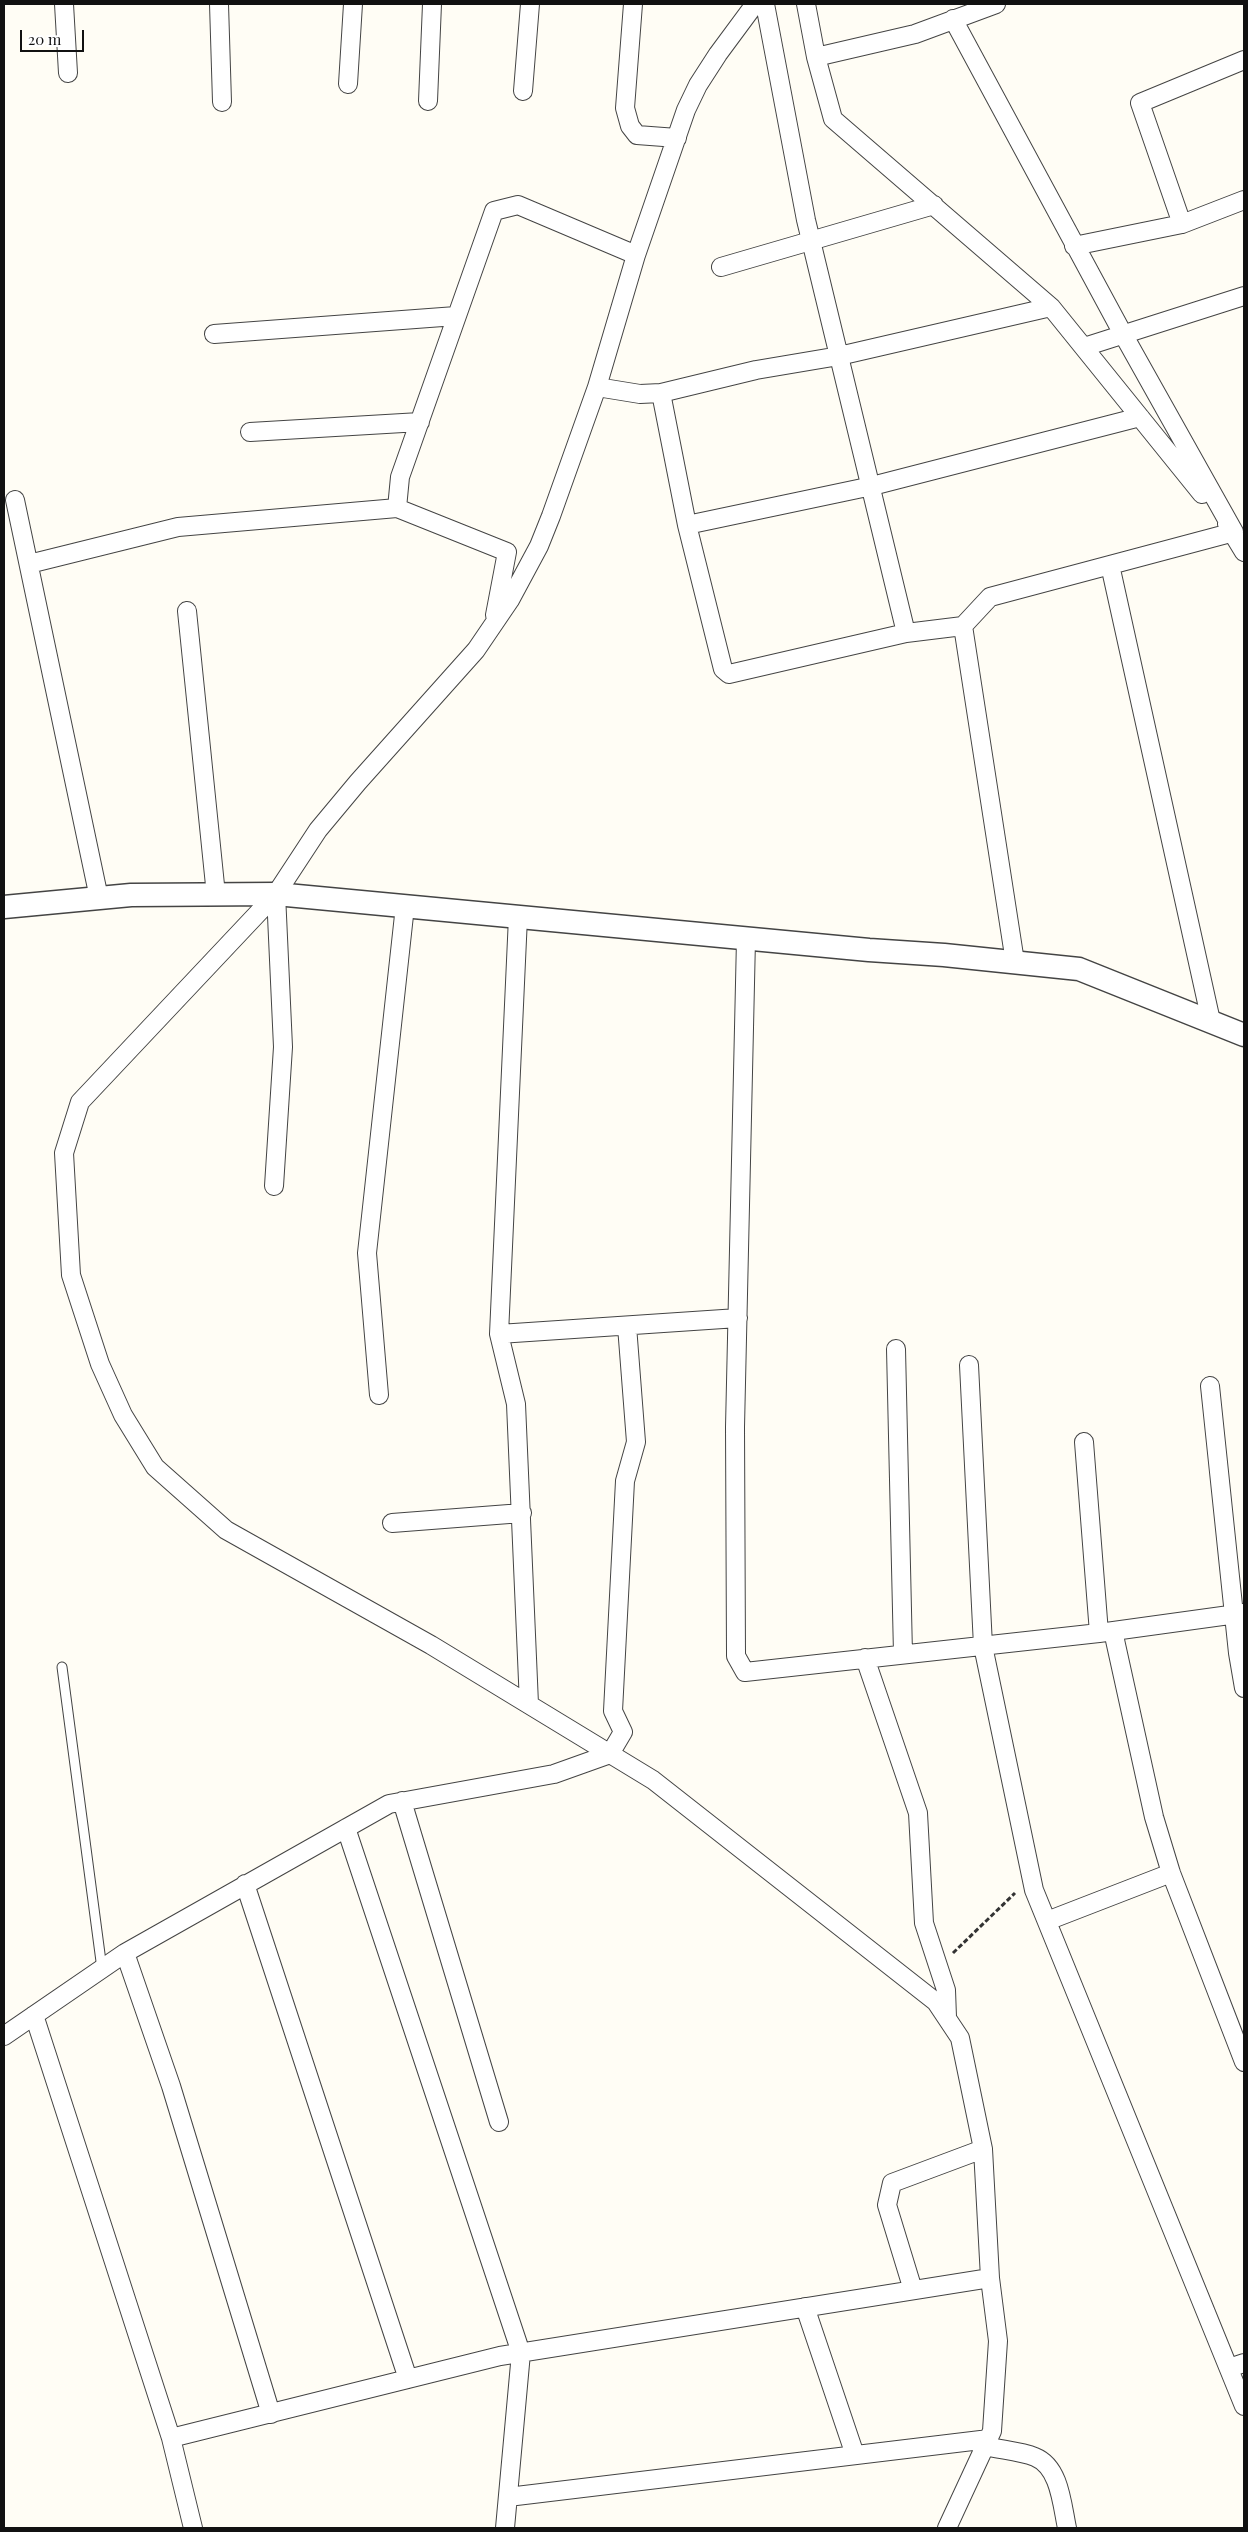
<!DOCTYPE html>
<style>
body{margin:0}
#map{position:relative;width:1248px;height:2532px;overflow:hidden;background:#fffdf5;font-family:"Playfair Display",serif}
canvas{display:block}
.frame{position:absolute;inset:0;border:5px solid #111;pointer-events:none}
.scale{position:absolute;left:20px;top:30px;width:64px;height:22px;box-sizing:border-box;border:2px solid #111;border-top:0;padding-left:6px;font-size:15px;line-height:18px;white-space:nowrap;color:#111;-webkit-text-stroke:4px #fff;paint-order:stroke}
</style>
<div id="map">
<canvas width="1248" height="2532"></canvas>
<div class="frame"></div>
<div class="scale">20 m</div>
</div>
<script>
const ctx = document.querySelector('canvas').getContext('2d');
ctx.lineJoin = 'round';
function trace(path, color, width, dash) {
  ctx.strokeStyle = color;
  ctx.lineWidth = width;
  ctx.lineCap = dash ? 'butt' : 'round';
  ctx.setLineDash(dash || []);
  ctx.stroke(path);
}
const service = new Path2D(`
 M62 1667 102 1969`);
const minor = new Path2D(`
 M64 4 68 73
 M219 4 222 102
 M633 4 625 108 630 126 637 135 677 138
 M755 4 718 54 698 85 686 110 636 255 597 387 551 516 539 546 510 600 476 650 358 782 318 830 276 894 80 1102 64 1153 71 1275 100 1364 123 1415 155 1467 226 1530 431 1645 653 1780 936 2002 960 2038 983 2149 990 2278 998 2341 992 2431 947 2528
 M765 4 806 220 906 633
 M806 4 816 57 833 119 1051 307 1202 494
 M816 57 915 34 996 4
 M348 84 353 4
 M523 91 530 4
 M428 101 432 4
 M1182 224 1140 103 1244 60
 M1074 246 1182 224 1244 200
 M721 267 934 205
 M214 334 456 316
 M1084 347 1244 296
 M597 387 640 394 661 393 756 370 839 356 1051 307
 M661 393 687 525 723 669 729 674 906 633 963 626 990 597 1234 532 1123 334 953 19
 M250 432 420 422
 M15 500 99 898
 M397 508 400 477 494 211 518 205 636 255
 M1227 524 1244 552
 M687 525 872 486 1140 417
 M29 564 178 527 397 508 507 552 495 615
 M1110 565 1211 1021
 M187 611 216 895
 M963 626 1015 962
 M518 917 499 1334 516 1404 529 1704
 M746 939 735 1427 736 1656 745 1672 1099 1633 1244 1613
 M274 1186 283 1047 276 894
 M499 1334 738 1318
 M896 1349 903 1654
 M969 1365 983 1646 1034 1890 1244 2406
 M1210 1386 1238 1653 1244 1688
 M379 1395 367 1253 405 906
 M1084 1442 1099 1633
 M392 1523 522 1513
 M1113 1631 1154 1817 1171 1873 1244 2062
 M865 1658 918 1813 924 1923 946 1990 947 2017
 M402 1801 499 2122
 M346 1828 521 2353 505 2528
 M245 1884 408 2379
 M1047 1921 1171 1873
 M125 1953 171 2086 271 2414
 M34 2015 171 2438 193 2528
 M4 2036 125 1953 389 1804 554 1774 610 1754 623 1732 613 1711 625 1481 636 1442 627 1326
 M913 2290 887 2205 892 2183 983 2149
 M805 2307 855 2455
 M1229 2368 1244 2363
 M171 2438 500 2356 990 2278
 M985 2446C1001 2450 1020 2451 1035 2457 1060 2467 1062 2505 1067 2528
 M508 2497 989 2439`);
const tertiary = new Path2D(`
 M4 907 131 895 276 894 869 950 944 955 1079 969 1244 1035`);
trace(service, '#444', 11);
trace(minor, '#444', 20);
trace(tertiary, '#444', 25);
trace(new Path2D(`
 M953 1953 1015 1893`), '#333', 3, [5, 2.5]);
trace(service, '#fff', 9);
trace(minor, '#fff', 18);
trace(tertiary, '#fff', 22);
</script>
